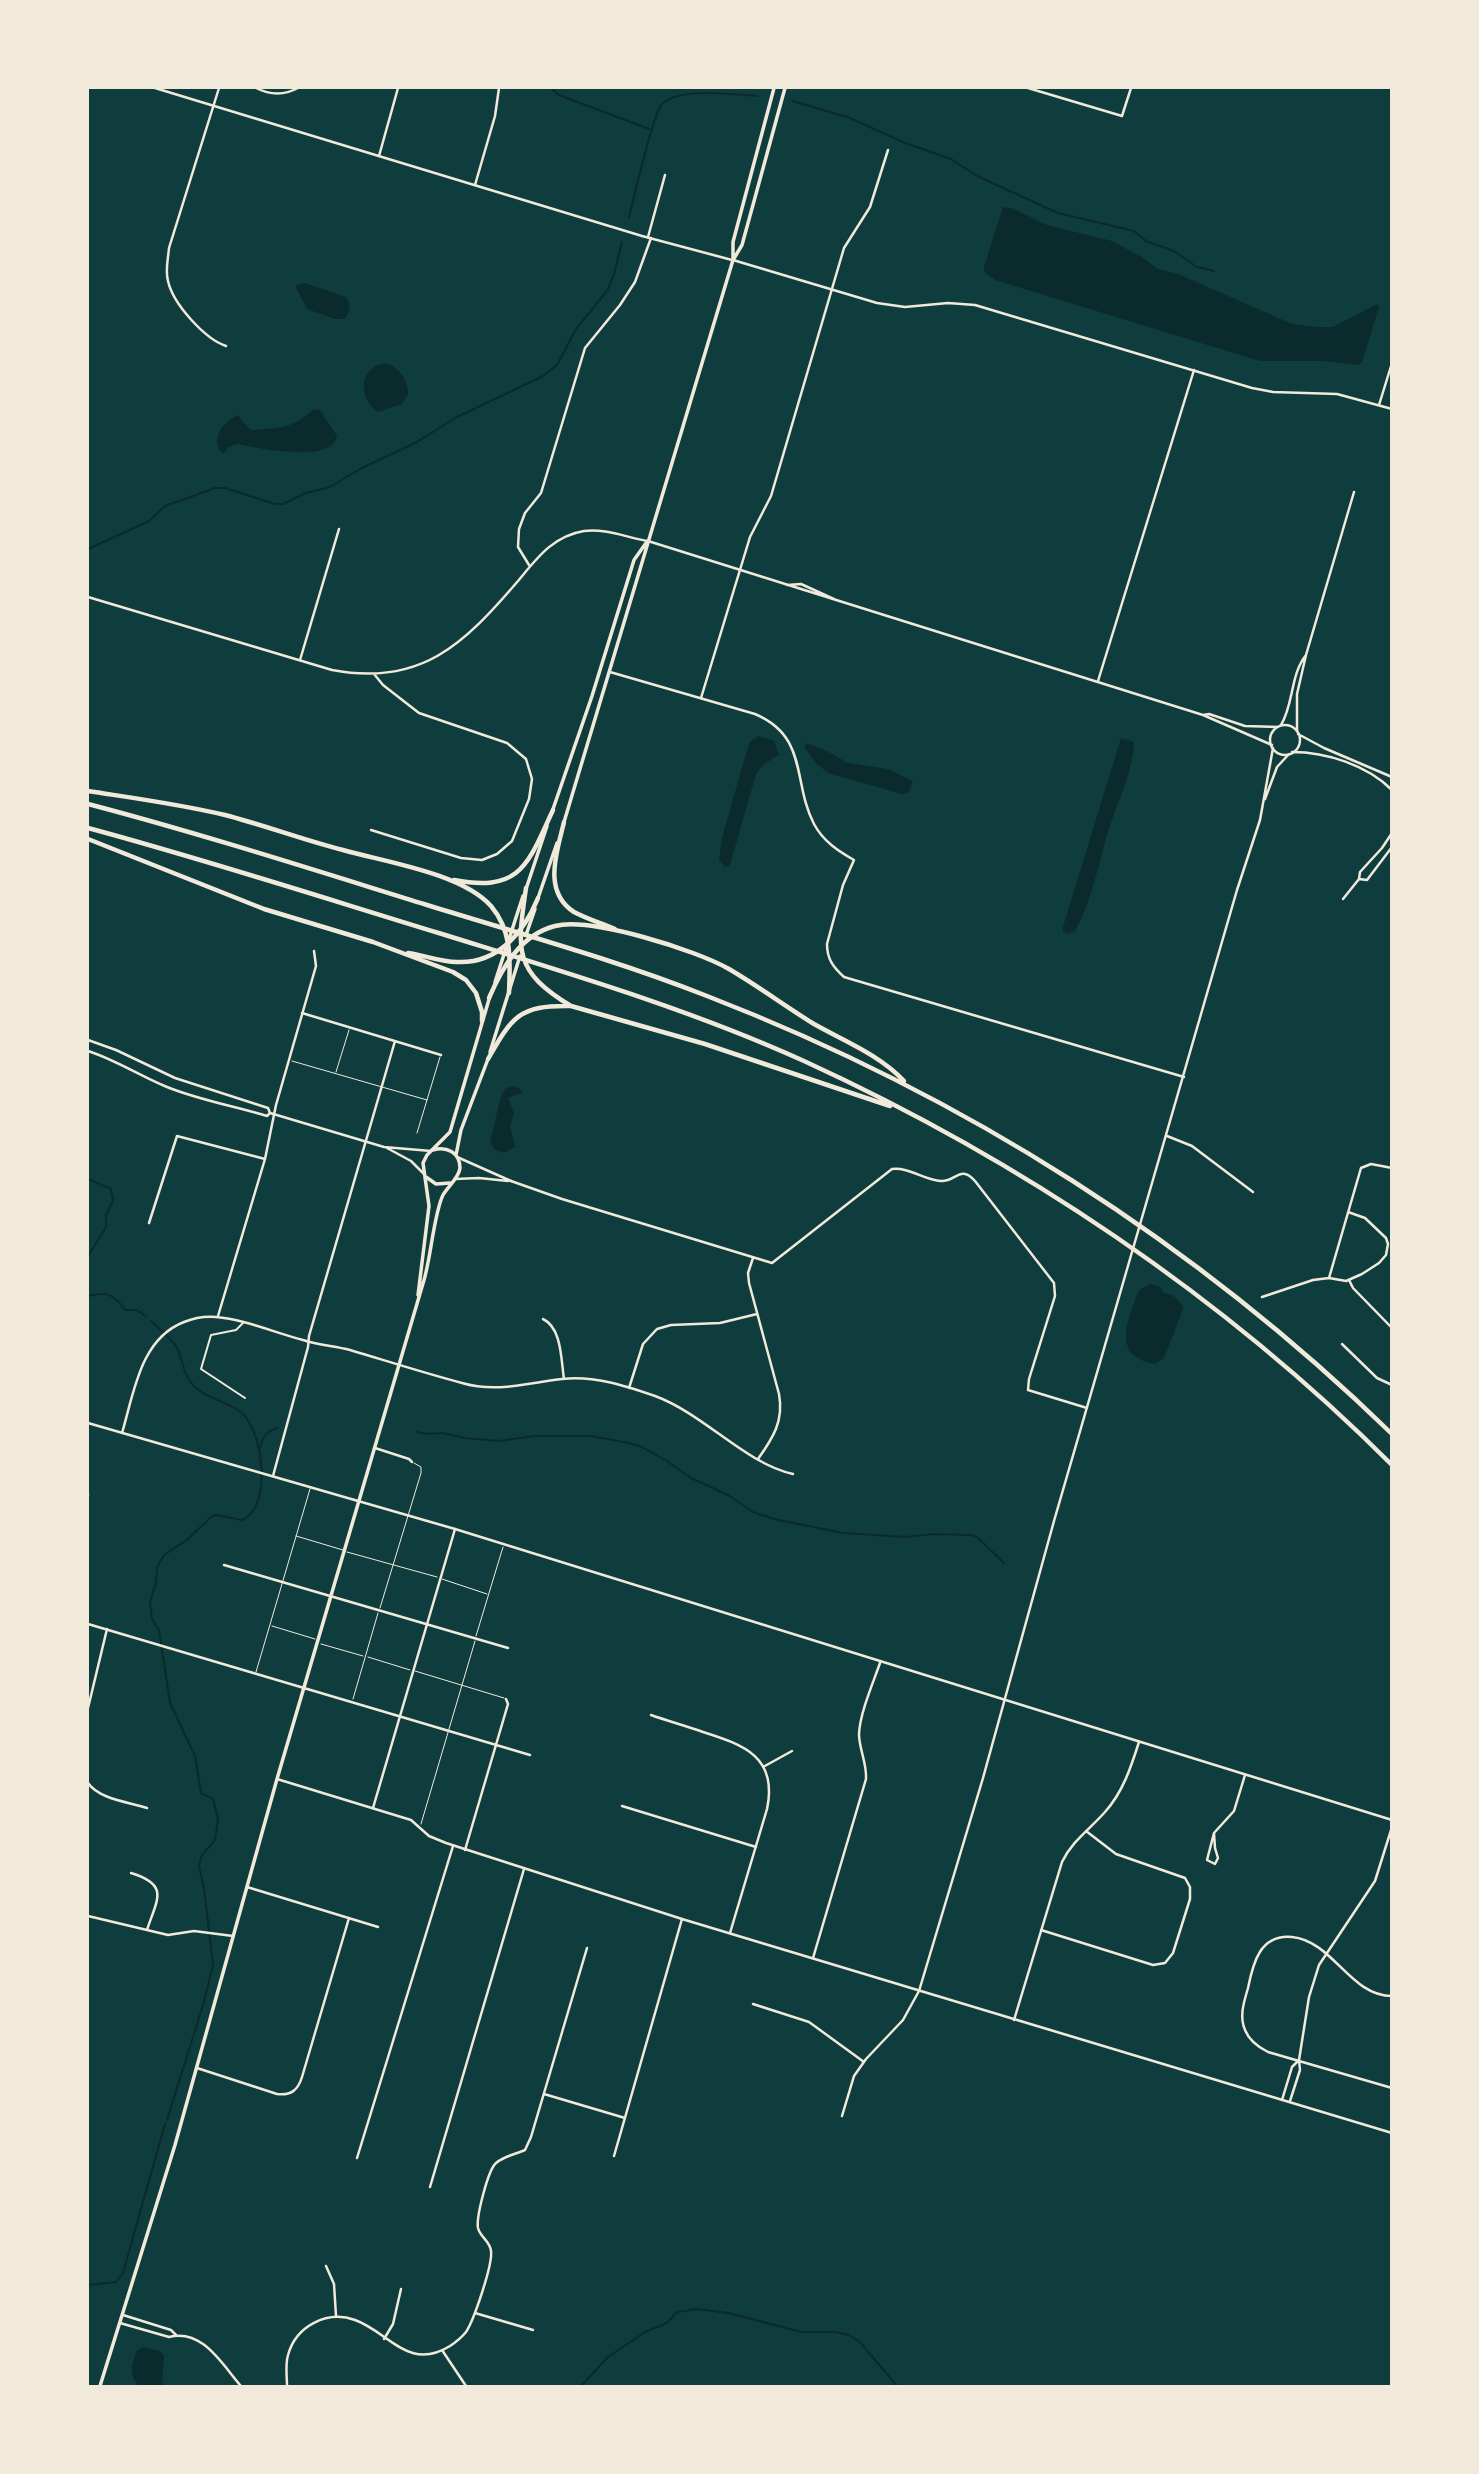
<!DOCTYPE html>
<style>
body{margin:0}
#map{position:relative;width:1479px;height:2474px;overflow:hidden;background:#0f3d3e;font-family:"Roboto Condensed",sans-serif}
canvas{display:block}
.frame{position:absolute;inset:0;border:89px solid #f1e9da;pointer-events:none}
</style>
<div id="map">
<canvas width="1479" height="2474"></canvas>
<div class="frame"></div>
</div>
<script>
const ctx = document.querySelector('canvas').getContext('2d');
ctx.lineJoin = 'round';
function fill(path, color) {
  ctx.fillStyle = color;
  ctx.fill(path, 'evenodd');
}
function trace(path, color, width, dash) {
  ctx.strokeStyle = color;
  ctx.lineWidth = width;
  ctx.lineCap = dash ? 'butt' : 'round';
  ctx.setLineDash(dash || []);
  ctx.stroke(path);
}
fill(new Path2D(`
 M1003 207 1012 208 1047 225 1112 241 1140 256 1158 269 1178 274 1292 324 1316 327H1333L1377 304 1379 307 1362 362 1359 365 1323 361H1260L995 280 984 272V267Z
 M305 283 346 297C352 303 349 313 345 319H335L307 309 296 288 297 285Z
 M385 363C399 367 408 379 408 394L402 404 378 412C358 399 358 368 385 363Z
 M314 409 320 410 337 436C333 464 258 448 237 444L229 447 223 454C209 440 223 421 238 415L248 428 252 430C284 427 289 430 314 409Z
 M758 736 774 741 779 755 764 764 756 774 730 865 725 867 719 860 722 838 747 750 750 742Z
 M1121 738 1134 742C1133 773 1117 803 1108 832 1098 865 1092 900 1075 931L1067 934 1063 931V927Z
 M806 743 823 749 848 763 888 769 913 781 908 793 902 794 828 773 816 763 805 748Z
 M511 1086 519 1088 523 1092 508 1098 514 1113 510 1127 515 1147 504 1153 494 1149 490 1142 501 1096 505 1089Z
 M1151 1284 1161 1287 1163 1293C1171 1292 1182 1301 1183 1309L1164 1358 1155 1364C1110 1356 1128 1319 1139 1290Z
 M144 2347 160 2351 164 2356 162 2382 165 2386H139C128 2375 132 2364 137 2350Z`), '#0a2a2b');
trace(new Path2D(`
 M551 88 559 95 652 130
 M793 101 850 118 905 143 951 159 977 176 1058 213 1134 231 1146 241 1174 251 1197 267 1214 271
 M629 217C634 198 653 113 662 104 679 87 735 94 757 96
 M88 549 149 521 165 506 215 488H225L275 504H283L306 493 330 487 360 469 417 442 455 418 543 376 557 365 576 329 607 291 614 274 622 242
 M88 1179 111 1189 113 1201 106 1215V1227L88 1256
 M88 1296C107 1291 114 1294 125 1310H137L147 1317
 M151 1321C159 1329 172 1338 177 1348 184 1362 183 1376 195 1387 208 1400 228 1401 242 1413 263 1432 273 1507 242 1520L216 1515 211 1517 188 1539 164 1555 157 1567 156 1583 150 1602 152 1619 159 1630 170 1703 195 1756 201 1793 213 1799 218 1819 215 1840 202 1855 199 1866 204 1888 213 1965 203 2005 167 2120
 M416 1432 429 1434 442 1433 465 1438 499 1441 534 1436H591L629 1443 642 1447 667 1461 691 1478 728 1495 753 1512 774 1519 843 1533 906 1537 932 1534 971 1535 976 1536 1004 1563
 M260 1449C261 1439 267 1430 278 1428
 M88 2285 116 2282 123 2273 165 2124
 M581 2386 608 2357 645 2332 667 2323 677 2312 697 2309 728 2313 802 2332H836L849 2335 860 2342 897 2386`), '#0a2a2b', 2);
trace(new Path2D(`
 M292 1061 427 1100
 M336 1072 349 1030
 M417 1133 440 1057
 M296 1536 343 1550
 M347 1552 437 1577
 M442 1579 487 1594
 M380 1608 421 1473V1467L414 1463
 M272 1626 315 1639
 M476 1636 503 1547
 M321 1644 363 1656
 M368 1657 410 1670
 M415 1671 504 1698
 M256 1672 310 1489
 M353 1699 378 1613
 M421 1824 475 1641`), '#f1e9da', 1);
trace(new Path2D(`
 M243 1323 236 1330 211 1335 201 1369 245 1398`), '#f1e9da', 2);
trace(new Path2D(`
 M219 88 169 248C168 260 165 270 168 281 173 304 205 339 226 346
 M256 88C270 95 283 96 298 88
 M1028 88 1122 116 1131 88
 M379 156 398 88
 M475 185 495 116 499 88
 M648 237 665 175
 M733 260 877 303 905 307 948 303 975 305 1252 388 1273 392 1337 394 1392 409
 M1379 405 1392 363
 M529 565 518 547 519 529 525 513 541 493 585 348 620 305 635 282 651 238
 M88 597 332 670C421 687 464 644 518 581 537 558 553 536 584 531 605 528 628 538 648 541
 M300 660 339 529
 M610 672 755 714C809 737 792 782 814 824 823 841 838 851 854 860L843 885 827 944C827 959 833 967 844 977L1184 1077
 M1098 681 1194 370
 M701 698 750 537 771 496 844 248 870 207 888 150
 M1281 725C1294 704 1290 675 1306 655
 M1297 731V694L1306 655 1354 492
 M1265 799 1277 767 1289 754
 M371 830 461 858 482 860 497 854 512 841 529 799 532 779 526 759 507 743 419 713 383 685 374 674
 M1359 879 1367 880 1392 847
 M1343 899 1359 879 1360 872 1382 848 1392 833
 M302 1013 441 1055
 M1167 1136 1192 1146 1253 1192
 M511 1181 562 1199 772 1263 892 1169C909 1167 924 1180 941 1181 956 1182 960 1164 975 1181L1054 1283 1055 1296 1029 1379 1028 1390 1087 1408
 M149 1223 177 1136 265 1159
 M753 1258 748 1273 749 1283 779 1394C784 1421 773 1438 758 1459
 M1329 1278 1361 1168 1371 1164 1392 1168
 M1349 1280 1353 1288 1392 1328
 M1262 1297 1313 1280 1329 1278 1346 1281 1362 1274 1379 1263 1386 1255 1388 1244 1386 1238 1365 1218 1348 1212
 M218 1316 265 1159 276 1105 316 966 314 951
 M543 1319C562 1328 561 1360 564 1379
 M1342 1344 1377 1378 1392 1385
 M629 1388 643 1344 657 1329 671 1325 720 1323 757 1314
 M122 1433C134 1393 140 1339 184 1322 194 1318 205 1316 216 1317 243 1319 276 1333 303 1340 318 1345 334 1346 350 1350 387 1361 424 1373 462 1383 496 1393 528 1383 562 1379 593 1375 626 1386 655 1396 704 1414 746 1464 793 1474
 M375 1448 409 1459 412 1462
 M273 1476 308 1347 309 1336 395 1041
 M88 1494V1495
 M224 1565 508 1648
 M88 1624 530 1755
 M88 1708 107 1629
 M651 1715C668 1721 686 1726 703 1732 744 1745 778 1757 767 1809L730 1933
 M763 1767 792 1751
 M88 1783C99 1799 128 1802 147 1808
 M622 1806 756 1847
 M373 1808 455 1529
 M1214 1833 1215 1848 1218 1858 1215 1864 1207 1860 1214 1833 1234 1811 1245 1775
 M465 1850 508 1704 506 1699
 M131 1873C170 1885 157 1899 147 1930
 M247 1887 378 1927
 M88 1916 168 1935 194 1931 233 1936
 M1041 1930 1153 1965 1165 1963 1173 1953 1190 1899V1887L1185 1878 1116 1854 1086 1831
 M813 1958 866 1779C867 1763 859 1749 859 1734 860 1713 873 1683 880 1663
 M1392 1996C1350 1996 1333 1941 1292 1937 1260 1934 1253 1963 1248 1988 1244 2002 1239 2016 1245 2030 1249 2040 1258 2047 1268 2052L1392 2088
 M753 2004 809 2022 864 2062
 M1014 2020 1062 1862C1072 1841 1090 1829 1105 1812 1123 1792 1131 1767 1139 1742
 M197 2068 277 2094C291 2096 298 2090 302 2077L349 1918
 M544 2094 625 2118
 M1282 2100 1292 2067 1299 2060
 M1290 2101 1300 2070 1299 2060 1309 1997 1319 1965 1375 1881 1392 1827
 M842 2116 854 2076 866 2059 903 2020 919 1991 983 1778 1054 1521 1237 890 1260 820 1273 748
 M614 2156 682 1919
 M357 2158 453 1846
 M430 2187 524 1869
 M326 2266 334 2284 336 2316
 M475 2313 533 2330
 M123 2315 171 2330 176 2335
 M120 2323 169 2337C203 2328 223 2366 241 2386
 M384 2339 393 2324 401 2289
 M442 2350 466 2386
 M287 2386C287 2376 285 2365 288 2355 296 2326 327 2310 355 2320 389 2332 408 2372 450 2346 456 2342 462 2337 466 2332 474 2320 493 2264 491 2251 490 2241 480 2237 478 2228 476 2217 488 2170 496 2163 504 2156 516 2154 525 2150L531 2137 587 1948`), '#f1e9da', 2.5);
trace(new Path2D(`
 M155 88 642 236 732 260
 M648 541 1203 715 1272 745
 M787 585 801 584 836 600
 M1203 715 1209 714 1245 726 1278 727
 M1270 740a15 15 0 1 1 30 0a15 15 0 1 1-30 0Z
 M1298 734 1324 748 1392 777
 M1292 752C1326 752 1367 765 1392 790
 M88 1040 116 1050 175 1078 268 1108 270 1113
 M88 1051C116 1060 140 1076 167 1087 199 1100 234 1106 267 1116L270 1113 384 1147 431 1151
 M387 1148 411 1161 424 1174
 M457 1157 511 1181
 M455 1179 479 1178 508 1181
 M88 1423 455 1529 1392 1820
 M277 1779 411 1820 429 1836 446 1843 682 1919 1392 2133`), '#f1e9da', 2.5);
trace(new Path2D(`
 M733 258V242L774 88
 M552 812 592 696 634 560 646 543
 M564 822 733 260 742 245 785 88
 M526 889 547 826
 M538 898 557 843
 M526 935 535 909
 M495 982 523 896
 M490 1052 520 956
 M456 1155 461 1130 488 1059
 M426 1177 436 1184 450 1183
 M418 1295 429 1206 423 1163 427 1155 450 1132 490 996
 M100 2386 175 2145 277 1779 424 1280C431 1257 434 1213 443 1195 448 1186 459 1178 460 1168 460 1152 446 1146 433 1150`), '#f1e9da', 3.5);
trace(new Path2D(`
 M88 791C133 798 179 804 225 815 264 825 303 840 343 850 385 862 461 873 491 906 513 932 510 962 509 993
 M88 804C202 834 314 870 427 905 521 934 616 960 707 996 963 1095 1196 1243 1392 1434
 M564 822C557 852 542 891 574 912 587 919 601 923 615 929
 M88 828C207 860 324 898 442 934 564 972 687 1008 804 1061 1020 1160 1223 1296 1392 1465
 M88 839 264 909 373 942 453 972 466 980 476 993 482 1012V1021
 M454 880C522 893 528 863 553 810
 M526 888C517 950 513 971 571 1006L705 1044 890 1106
 M408 953C424 955 440 962 457 962 498 964 524 932 538 898
 M489 998C502 968 520 935 555 926 591 917 696 950 729 969 758 986 785 1006 814 1024 844 1041 880 1055 904 1081
 M488 1059C512 1017 519 1005 570 1006`), '#f1e9da', 4.5);
</script>
